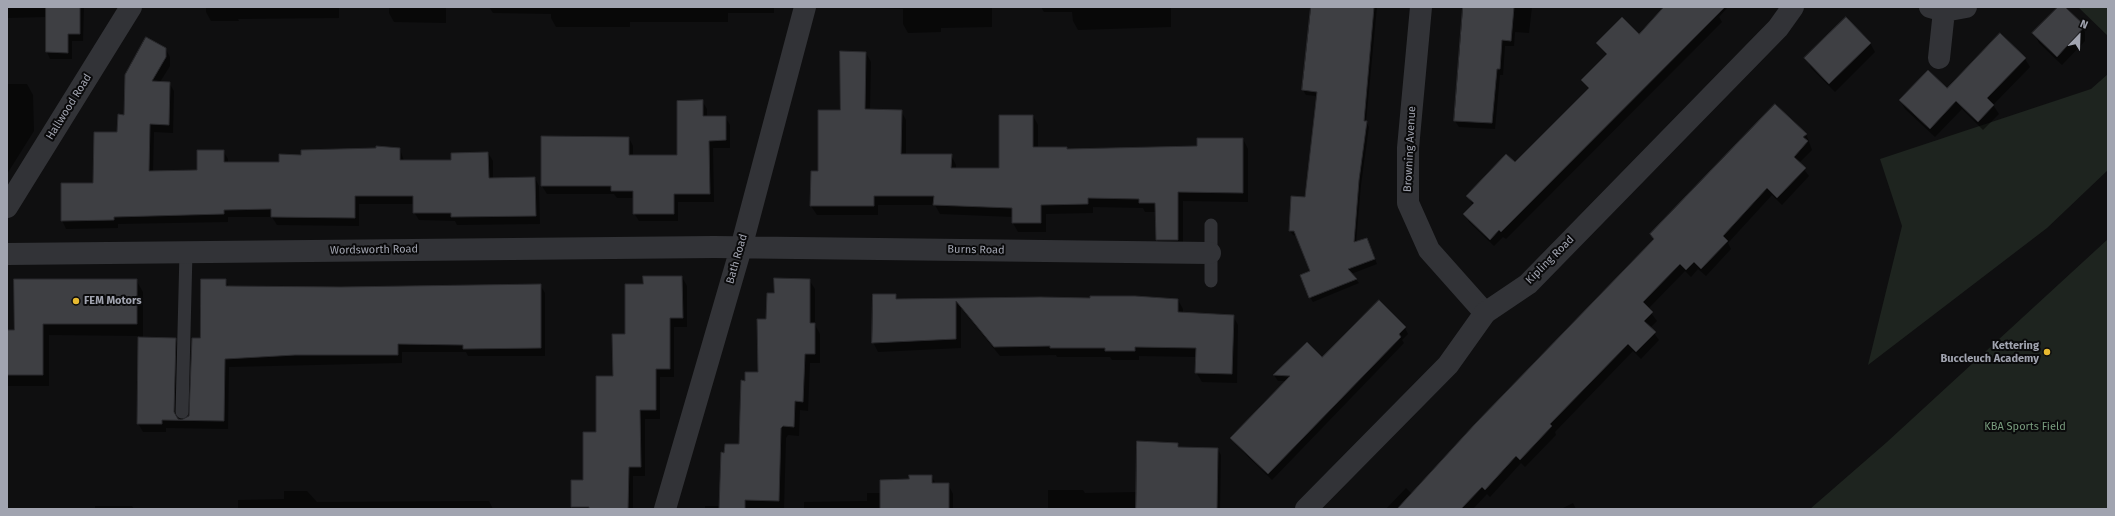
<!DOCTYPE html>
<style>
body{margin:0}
#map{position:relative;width:2115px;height:516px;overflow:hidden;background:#0f0f10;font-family:"Fira Sans",sans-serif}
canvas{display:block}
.frame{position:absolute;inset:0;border:8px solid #a1a4b0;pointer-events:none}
.north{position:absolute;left:2059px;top:16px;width:40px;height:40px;-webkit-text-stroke:3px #0a0a0b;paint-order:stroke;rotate:23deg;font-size:11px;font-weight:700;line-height:16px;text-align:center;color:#a1a4b0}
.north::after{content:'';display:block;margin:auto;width:14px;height:18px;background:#a1a4b0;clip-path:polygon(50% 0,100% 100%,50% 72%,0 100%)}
</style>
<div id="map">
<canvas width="2115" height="516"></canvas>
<div class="frame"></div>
<div class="north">N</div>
</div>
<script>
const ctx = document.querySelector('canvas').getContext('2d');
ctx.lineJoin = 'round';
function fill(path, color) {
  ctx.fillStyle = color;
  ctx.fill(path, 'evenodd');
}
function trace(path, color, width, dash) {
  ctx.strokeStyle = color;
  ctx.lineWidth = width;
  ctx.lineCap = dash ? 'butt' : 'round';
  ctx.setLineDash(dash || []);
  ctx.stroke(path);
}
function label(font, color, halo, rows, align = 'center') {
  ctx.font = font + ' "Fira Sans",sans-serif';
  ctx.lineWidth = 4;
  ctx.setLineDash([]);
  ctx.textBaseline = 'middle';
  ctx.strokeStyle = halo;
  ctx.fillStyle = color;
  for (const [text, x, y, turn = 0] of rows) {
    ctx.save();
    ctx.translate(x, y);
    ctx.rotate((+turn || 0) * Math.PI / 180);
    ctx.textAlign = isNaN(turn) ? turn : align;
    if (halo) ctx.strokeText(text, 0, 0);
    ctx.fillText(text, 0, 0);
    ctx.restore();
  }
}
fill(new Path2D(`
 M2078 7H2108V36Z
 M2108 74V170L2047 228 1868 365 1902 226 1880 159 2091 89Z
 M2108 239V509H1810L1887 442Z`), '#1e241f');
fill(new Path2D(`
 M7 7H84L83 41H72V59H50L47 52V17L7 18Z
 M206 7H339V18L238 19 239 21H211L206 12Z
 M389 7H446V23L394 22 389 13Z
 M489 7H774V13H728V22H630V27H556L551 18V14L493 13Z
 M838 7H992V27L941 28V32L908 33 903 24V9Z
 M1041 7H1171V27L1078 30 1073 21 1072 12H1044Z
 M1312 7H1377L1366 122 1369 127 1361 185 1356 243 1367 239 1377 264 1351 274 1359 283 1313 302 1310 297 1311 272 1296 236 1293 235 1290 231 1306 198 1317 96 1306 95 1303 90Z
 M1465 7H1532L1529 33 1515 32 1514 46H1505L1503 75H1500L1495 129 1459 127 1455 121Z
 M1666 7H1728L1719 17 1722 22 1506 239 1503 237 1494 246 1469 222 1465 214 1473 205 1467 196 1515 164 1589 89 1583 80 1607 55 1598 43 1639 35Z
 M2060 7H2063L2080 23 2085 32V41L2062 65 2039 43 2034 33Z
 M1870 43 1875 52 1835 92 1811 68 1806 58Z
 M165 48 170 57V66L160 82 169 83 174 91 173 133 154 132 153 172 198 171 223 151 228 159V163H280L302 156 400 149 404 161H452L488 153 493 161V179L535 178 539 186 540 224 457 225 455 221 419 220 414 212V204H359V226L277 225 272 217H228V222L118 224V228L66 229 62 220 94 184 124 116Z
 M866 53 871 62 870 110 901 111 906 120V155H951L956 165V169H1000L1033 116 1038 125V148L1067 150 1198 147 1243 139 1248 149V202L1183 201V249H1163L1157 240V212H1145L1143 208 1093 207V213L1046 214V232H1018L1013 223V217L940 214 935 205H878V215H817L811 206 819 172 841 111Z
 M2025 59 2030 67 1993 105 1999 114 1983 130 1962 109 1935 137 1905 109 1900 100 1947 90Z
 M7 84H27L33 95 34 131 7 174Z
 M702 101 707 109V117H725L730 125V148H713L714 202H678V221H639L634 213V198H617L614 194H547L542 186V137L629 138 633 146V156H678Z
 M1806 134 1812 150 1799 163 1809 176 1782 205 1772 195 1728 243 1731 249 1706 276 1698 269 1691 277 1685 271 1648 309 1657 321 1650 328 1659 340 1641 359 1633 351 1555 432 1556 435 1525 467 1521 463 1490 497 1487 494 1473 509H1386L1406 488 1412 494 1654 240 1651 235Z
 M682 277 687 286V327H674V377H660V419H645V476H633V509H572V481H584L626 335 644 285Z
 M136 280 143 292V338L175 339 180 347 178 420 182 421 190 416 201 339 225 280 230 288H341L540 285 545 293V356H468L466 352H402V363L229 367 228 429 166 428V432H143L138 423 139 336 49 335V386H7V331H15Z
 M809 280 815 289V325L820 334V363H810L808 411 800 410 799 436 788 435 786 438 784 509H705V506H720L725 454 740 446 746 382 759 373 767 320 775 294Z
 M895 295 898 300 1091 299V297L1167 298 1168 300H1178L1183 309V313L1233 316 1238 325 1237 383 1202 382 1196 372V357L1139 356V360H1112L1110 357H1057L1056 355 1000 356 961 308V348L878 352 873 342Z
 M1405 328 1408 334 1402 340 1404 343 1272 480 1235 444 1232 438 1286 381H1278L1274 375Z
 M1178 444 1180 448H1217L1221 455 1220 509H1048V490H1083L1085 493 1137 492Z
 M931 476 936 484H948L953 494V508L1031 509H804V502L867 501V493H881L910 480Z
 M284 491H307L317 502 489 501 493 509H238V500L284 499Z
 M1573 503 1576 509H1561Z
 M95 506H132L134 509H95Z`), '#0007');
const building = new Path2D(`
 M46 7H80V34H68V53L46 52Z
 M1311 7H1374L1364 121H1367L1359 180 1354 242 1367 238 1375 259 1348 269 1357 279 1309 298 1300 275 1310 271 1294 231H1289L1291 196 1305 197 1317 92 1302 90Z
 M1463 7H1514L1511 41 1502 40 1500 69H1497L1492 123 1454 121Z
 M1664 7H1725L1501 232 1499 230 1490 240 1463 214 1474 203 1466 196 1506 154 1515 162 1589 88 1581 80 1607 54 1596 43 1622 17 1639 34Z
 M2058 7H2065L2085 26 2057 57 2032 33Z
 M1846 17 1871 43 1829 84 1804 58Z
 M2000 33 2026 58 1987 98 1994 105 1978 122 1956 101 1930 129 1899 100 1928 70 1947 88Z
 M146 37 166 48V57L152 81 170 82 169 125 150 124 149 171 197 170V150H224V162H279V154L301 155V150L376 148V146L400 148V160H451V153L488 152 489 178 535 177 536 216 451 217V213H413V196H355V218L271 217V209L224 210V214L114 217V220L61 221V183H93L94 132H117L118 114 124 115 125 75Z
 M840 51 866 52 865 109 902 110 901 154H952L951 168H999V115H1033V147H1067V149L1197 146V138H1243V193L1178 192V240H1156L1155 203H1139V199L1088 198V204L1041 205V223H1012V208L933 205 934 196H874V206H810L811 171H818V110H840Z
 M703 100V116H726V140L709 141 710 194H674V214H633V191H611V186H541V136L629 137V155H677V101Z
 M1775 104 1807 134 1803 137 1808 141 1794 157 1806 168 1777 198 1767 188 1723 236 1728 241 1701 269 1694 262 1686 270 1680 264 1643 302 1653 312 1644 321 1656 332 1636 352 1628 344 1550 424 1552 426 1520 460 1516 456 1485 490 1482 487 1461 509H1397L1475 424 1654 239 1650 234Z
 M643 276H682L683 318H670V369H656V410H640L641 467H629L628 509H589V507H571V480H583V432H596V376H613L612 334H625V284H643Z
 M774 278 810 279V323H815V354H805L803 402 795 401 794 427 783 426 781 428 779 501 745 500V509H719L721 452 724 453 725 444H739L741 380 745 381V372H758L757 319H766L767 293H774Z
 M14 279H137V324H43V375H7V330H14Z
 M201 279H226V286L341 287 541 284V348L463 349V345L398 344V355H295L225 359 224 421 162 420V424H137L138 337 176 338 174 412 178 419 181 420 189 416 192 338H200Z
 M873 294H896V299L1040 297 1090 298V296H1135L1178 299V312L1234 315 1232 374 1195 373 1196 348 1135 347V351H1105V348H1050V346L994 347 956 301V339L872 343Z
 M1379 300 1406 327 1399 334 1401 337 1268 474 1230 438 1290 376 1273 375 1307 342 1322 357Z
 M1137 441 1178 443V447L1218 448 1217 509H1136Z
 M909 475H932V483H949V509H880V480L909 479Z`);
fill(building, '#3e3f43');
trace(building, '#29292c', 1);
trace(new Path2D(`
 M1211 281V225
 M182 412 186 252`), '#323337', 13);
trace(new Path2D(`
 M1421 7 1408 148V203L1429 250 1485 313
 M1930 7 1944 11 1966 7
 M1939 58 1944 11
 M7 207 131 7
 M7 254 714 247 1210 253
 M665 509 741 248 805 7`), '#323337', 22);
trace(new Path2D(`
 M1306 509 1448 365 1485 313 1528 284 1778 28 1793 7`), '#323337', 22);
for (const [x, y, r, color] of [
 [76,301,4,"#e7b930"],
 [2047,352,4,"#e7b930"]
]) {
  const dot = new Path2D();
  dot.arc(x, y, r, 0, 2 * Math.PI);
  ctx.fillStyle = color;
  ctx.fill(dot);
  trace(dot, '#0a0a0b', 1.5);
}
label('11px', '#a1a4b0', '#0a0a0b', [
 ["Hallwood Road",69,107,-58],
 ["Browning Avenue",1410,149,-87],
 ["Wordsworth Road",374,250,-1],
 ["Burns Road",976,250,1],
 ["Bath Road",737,259,-74],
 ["Kipling Road",1550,260,-45]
]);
label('bold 11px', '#a1a4b0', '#0a0a0b', [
 ["FEM Motors",84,301],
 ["Kettering",2039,346,"right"],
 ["Buccleuch Academy",2039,359,"right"]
], 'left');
label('11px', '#789b7d', '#0a0a0b', [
 ["KBA Sports Field",2025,427]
]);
</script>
